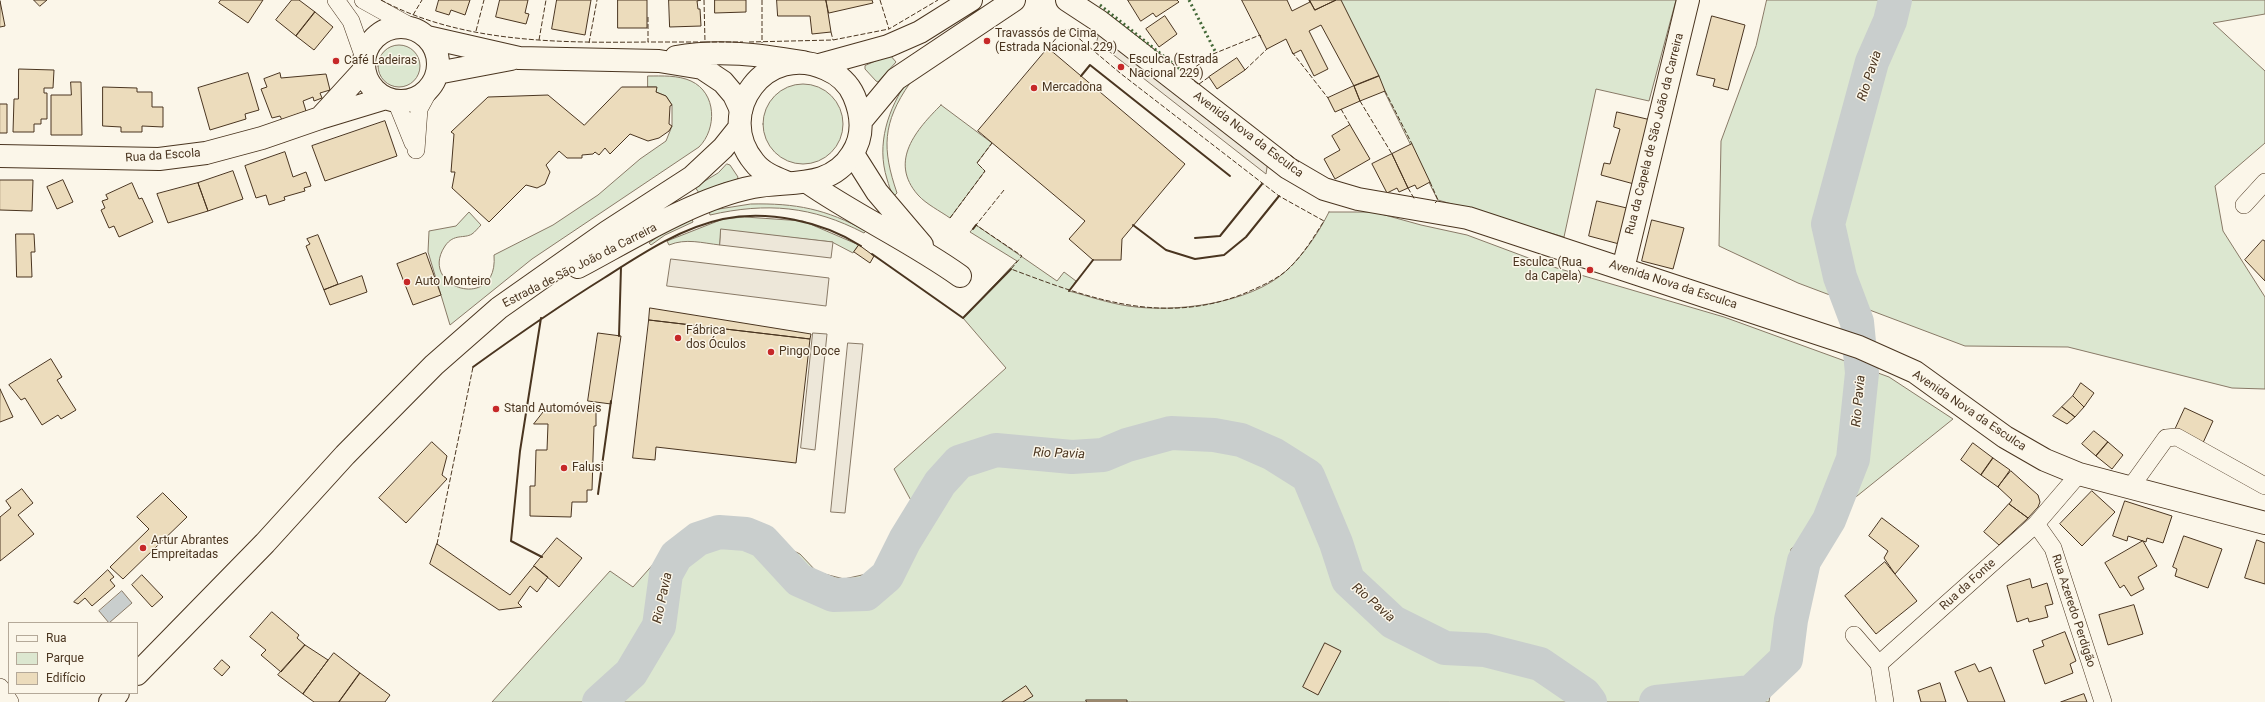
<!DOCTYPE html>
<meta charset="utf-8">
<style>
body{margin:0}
#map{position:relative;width:2265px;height:702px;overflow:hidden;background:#fbf6e9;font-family:Roboto,sans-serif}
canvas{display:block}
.legend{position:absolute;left:8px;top:622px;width:130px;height:72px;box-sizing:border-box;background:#fbf6e9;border:1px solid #b4a999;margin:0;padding:5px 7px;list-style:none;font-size:12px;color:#4a3520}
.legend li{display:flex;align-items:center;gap:8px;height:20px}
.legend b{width:20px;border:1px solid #b4a999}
</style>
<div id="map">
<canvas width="2265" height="702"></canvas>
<ul class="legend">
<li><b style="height:5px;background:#fbf6e9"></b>Rua</li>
<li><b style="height:11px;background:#dce7d0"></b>Parque</li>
<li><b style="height:11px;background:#ecdcbc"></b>Edifício</li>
</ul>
</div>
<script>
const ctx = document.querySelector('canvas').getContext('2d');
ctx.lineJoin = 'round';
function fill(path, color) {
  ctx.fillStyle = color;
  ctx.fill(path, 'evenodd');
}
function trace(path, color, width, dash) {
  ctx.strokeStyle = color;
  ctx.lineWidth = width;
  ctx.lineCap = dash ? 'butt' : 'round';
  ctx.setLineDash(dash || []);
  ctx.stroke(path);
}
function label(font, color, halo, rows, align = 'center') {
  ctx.font = font + ' Roboto,sans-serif';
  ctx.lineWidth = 3;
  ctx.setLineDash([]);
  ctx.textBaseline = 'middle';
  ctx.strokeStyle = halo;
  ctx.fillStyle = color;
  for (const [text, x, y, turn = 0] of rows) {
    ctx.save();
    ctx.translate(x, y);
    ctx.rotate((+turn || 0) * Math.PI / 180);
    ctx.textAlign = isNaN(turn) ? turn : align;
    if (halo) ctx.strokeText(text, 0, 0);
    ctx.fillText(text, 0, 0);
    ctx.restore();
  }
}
const green = new Path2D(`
 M1340 0H1676L1649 101 1596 89 1564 237 1438 200Z
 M1767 0H2265V14L2213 23 2265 71V143L2215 186 2223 231 2265 297V389L2232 388 2068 347 1965 346 1798 283 1719 246 1721 141 1756 46Z
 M378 66a21 21 0 1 1 42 0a21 21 0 1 1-42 0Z
 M890 55 896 62 878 82 876 81 865 69V66Z
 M648 76C662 76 678 75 691 81 717 93 717 129 699 147L532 259 450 325 428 252 429 231 456 226 469 212 481 225C478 228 475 232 472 234 464 239 454 233 445 246 417 288 499 313 494 255L553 225 598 195 640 159 666 141 672 126V105L666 96 656 92V87H648Z
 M908 80 910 83C882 123 882 149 897 193L894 196C890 191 889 185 887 179 876 144 888 109 908 80Z
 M763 124a40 40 0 1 1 80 0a40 40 0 1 1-80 0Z
 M941 105 992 143 977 163 985 171 950 218C940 211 926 204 918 195 888 161 917 129 941 105Z
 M727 164 730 165 738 177 737 180 724 183 699 193 695 187 718 173Z
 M751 204C796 203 826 209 866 231L864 233C812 206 767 202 710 215L709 211Z
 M1329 212H1374L1421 225 1467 235 1550 266 1724 317 1889 377 1953 419 1791 549 1769 702H492L610 571 633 587 672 543 702 526H750L772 540 800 554 817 572 844 579 871 573 888 549 914 506 894 469 1006 368 963 318 1017 261 970 232 976 225 1057 281 1064 272 1076 281 1069 291C1088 296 1108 303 1128 306 1174 313 1250 304 1286 271 1304 254 1318 234 1329 212Z
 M745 217 803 221 859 245 853 253 832 242 721 230 720 245C702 243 686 238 669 245L667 241 723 219Z
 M692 219 693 222 665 235 651 245 649 243 663 233Z`);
fill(green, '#dce7d0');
trace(green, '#887966', 1);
const parking = new Path2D(`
 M1100 30 1268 161 1266 174 1097 42Z
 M721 229 833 242 831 258 720 245Z
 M671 259 829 278 826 306 667 286Z
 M813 333 827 334 815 450 801 448Z
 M848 343 863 344 845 513 831 512Z`);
fill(parking, '#ede7d9');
trace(parking, '#887966', 1);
const water = new Path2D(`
 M122 591 132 603 109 623 99 611Z`);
fill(water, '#c9cecd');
trace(water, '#887966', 1);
trace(new Path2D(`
 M599 702 631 673 659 626 666 574 676 556 698 539 719 532 746 534 763 541 799 580 833 595 866 594 887 576 905 540 940 483 959 462 996 450 1072 457 1103 455 1127 445 1171 433 1214 435 1241 440 1273 454 1308 476 1336 543 1348 580 1393 622 1445 648 1485 650 1540 664 1584 694 1590 702
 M1656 702 1751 692 1786 659 1791 620 1804 561 1829 520 1853 459 1862 373 1857 322 1840 277 1828 224 1872 62 1890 21 1895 0`), '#c9cecd', 34);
const building = new Path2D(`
 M34 0H47L40 6Z
 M221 0H263L248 23 219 3Z
 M292 0H299L315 12 296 36 276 20Z
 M439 0H470L465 15 451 10 449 15 436 11Z
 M500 0H528L525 13 529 14 526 24 496 17Z
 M557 0H591L585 35 552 29Z
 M618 0H647V28H618Z
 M669 0H701L697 1 698 9H700L701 26 670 27Z
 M715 0H746V12L715 13Z
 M777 0H826L831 32 812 34 810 16H778Z
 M826 0H872L873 3 829 13Z
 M1128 0H1177L1179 2 1156 17 1153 13 1141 21Z
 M1242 0H1287L1292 11 1310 2 1309 0 1315 10 1336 0H1341L1379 76 1354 86 1321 25 1309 31 1328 69 1314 76 1301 50 1293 54 1286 39 1267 49Z
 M1310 0H1336L1315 10Z
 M0 1 5 26 0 27Z
 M315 12 333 27 314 50 296 36Z
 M1165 16 1177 34 1159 47 1146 29Z
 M1712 16 1745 25 1728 90 1713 86 1715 79 1697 75Z
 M1048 48 1185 164 1122 239 1121 260H1093L1069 239 1085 221 978 131Z
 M1237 58 1245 70 1217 89 1209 77Z
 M19 69 54 70 53 88H44V93H47V119H41V124H34V132H13L14 99H18Z
 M248 73 259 110 245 114 246 119 210 130 198 88Z
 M280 73 281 78 326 74 330 90 320 93 322 98 314 101 313 97 303 101 306 111 282 120 280 116 272 118 261 89 267 87 264 79Z
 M1379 76 1385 91 1360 101 1354 86Z
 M71 82H81L82 135H51V95H71Z
 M1354 86 1360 101 1335 112 1328 98Z
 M103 87 137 88V92H152V107H163V127L142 126V132H121V127L103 126Z
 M622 87H657L656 92 666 96 672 105 670 106 669 124 672 126 669 131 659 138 648 141 630 134 610 154 605 148 599 155 595 152 593 154 582 155V158H567L559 151 546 165 550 172 545 184 537 188 526 185 489 222 452 188 455 172H451L454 134 451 132 488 97 548 95 584 125Z
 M0 104H7V133H0Z
 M1617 112 1651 120 1634 184 1601 175 1604 163 1610 164 1620 129 1614 127Z
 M385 121 397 156 325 181 312 146Z
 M1350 125 1370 159 1335 179 1324 159 1340 150 1332 136Z
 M1412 144 1430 182 1417 189 1415 185 1408 188 1392 154Z
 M285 152 293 177 306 172 311 186 304 188 305 191 284 197 285 200 269 205 266 195 256 198 245 166Z
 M1392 154 1408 188 1399 192 1397 188 1387 193 1372 164Z
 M233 171 243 199 208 211 198 183Z
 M0 180H33L32 211 0 210Z
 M63 180 73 202 57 209 47 187Z
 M132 183 139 199 142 198 153 222 119 237 114 226 109 228 101 210 105 208 102 201 108 199 106 195Z
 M198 183 208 211 168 223 157 194Z
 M1597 201 1631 209 1623 245 1589 236Z
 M1652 220 1684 228 1673 269 1642 261Z
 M16 234H34L35 252H31L32 277H17Z
 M318 235 338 284 324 290 306 246 310 244 307 239Z
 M2263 240 2265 241V281L2245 260Z
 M859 245 874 256 870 263 854 252Z
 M426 253 441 295 413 305 397 264Z
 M362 276 367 292 330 305 324 290Z
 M650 308 811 334 810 339 649 320Z
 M649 320 810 339 796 463 656 447 655 460 633 458Z
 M598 333 621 336 611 404 588 401Z
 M51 359 62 377 57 380 76 410 61 419 58 415 42 425 25 398 21 400 9 385Z
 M2081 383 2094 393 2084 407 2073 396Z
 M0 389 13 417 0 422Z
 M2073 396 2084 407 2075 417 2062 407Z
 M2062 407 2075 417 2067 424 2053 416Z
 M2185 408 2213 421 2202 445 2174 432Z
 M545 410 596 411V426H594L592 490H587V502H572L571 517 530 516V486H535L536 450H547L548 424H534Z
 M2094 431 2108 442 2096 456 2082 444Z
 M432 442 447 456 442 475 447 479 406 523 379 498Z
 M2108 442 2123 455 2112 469 2096 456Z
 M1973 443 1993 458 1981 475 1961 460Z
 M1993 458 2010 470 1998 487 1981 475Z
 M2011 471 2038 495 2040 502 2038 507 2028 518 2009 504 2012 500 1998 487Z
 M22 489 33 503 18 515 34 534 0 561V517L11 508 6 501Z
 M2092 491 2115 512 2082 546 2060 524Z
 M163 493 187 517 123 579 110 567 149 529 137 517Z
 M2125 501 2172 516 2163 543 2147 538 2146 542 2128 536 2127 541 2113 536Z
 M2009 504 2028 518 1999 545 1984 532Z
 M1882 518 1919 546 1895 574 1884 558 1888 551 1869 536Z
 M2184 536 2222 549 2208 588 2175 576 2177 569 2173 567Z
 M557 538 582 558 559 587 534 566Z
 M2257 540 2265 543V584L2245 578Z
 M2143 541 2157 566 2138 577 2144 589 2131 596 2124 585 2120 588 2105 563Z
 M437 544 510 595 534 566 548 577 537 592 530 586 518 603 522 607 499 610 430 564Z
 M1885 562 1917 601 1876 634 1845 596Z
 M108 570 114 577 110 580 115 586 92 606 85 598 78 604 74 602Z
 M142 575 163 597 152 607 132 585Z
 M2030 579 2032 588 2047 583 2053 604 2045 606 2048 617 2029 622 2028 618 2017 622 2007 586Z
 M2134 605 2143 634 2108 645 2099 615Z
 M272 612 299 635 297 638 305 645 281 672 261 655 266 650 250 637Z
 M2065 632 2076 661 2070 664 2073 673 2045 684 2033 650 2044 646 2042 641Z
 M1325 643 1341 651 1318 695 1303 687Z
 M305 645 328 660 303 694 278 675Z
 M334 653 360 673 339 702H314L303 694Z
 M222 660 230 667 222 676 214 669Z
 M1975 664 1979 672 1991 667 2005 702H1968L1955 672Z
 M360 673 390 695 385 702H339Z
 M1940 683 1946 702H1921L1918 691Z
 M1026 686 1033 696 1023 702H1002Z
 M2084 694 2087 702H2061Z
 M1086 700H1127V702H1087Z`);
fill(building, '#ecdcbc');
trace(building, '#4a3520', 1);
const street = new Path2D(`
 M336 0 351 21 364 58
 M363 0 417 30
 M396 101 413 143
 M416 150 419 109 432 85
 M2244 205 2265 182
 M2130 488 2166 438 2177 437 2265 486
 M2036 524 2053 548 2103 702
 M1854 635 1879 664
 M0 687 10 702
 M1885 702 1879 664 2036 524 2079 474`);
const secondary = new Path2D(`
 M1067 0 1099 21 1288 168 1324 189 1358 199 1468 218 1859 347 1915 372 2005 437 2045 460 2079 474 2265 523
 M364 64a37 37 0 1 1 74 0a37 37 0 1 1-74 0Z
 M427 37 519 58 659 61 702 68 723 82 734 95 741 110
 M676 57C720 49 760 55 803 62
 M437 73 511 59
 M321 117 364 70
 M853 154 877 192 922 245
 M0 156 159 159 206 153 262 138 320 118 386 98
 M807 182C856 216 911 241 960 276
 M1623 269 1688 0`);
const primary = new Path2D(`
 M819 65 888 46 920 32 971 0
 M861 121 896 79 1014 0
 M578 267C631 239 694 199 753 187 788 180 830 190 852 154 864 136 862 115 854 96 849 84 838 74 826 69 767 41 713 112 754 162 762 173 776 178 788 183
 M137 674 265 543 345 455 434 365 499 308 607 232 692 177 723 148 739 128
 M110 702 118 693`);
trace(street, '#4a3520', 18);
trace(secondary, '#4a3520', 24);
trace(primary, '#4a3520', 24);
trace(street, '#fbf6e9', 17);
trace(secondary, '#fbf6e9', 22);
trace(primary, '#fbf6e9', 22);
trace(new Path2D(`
 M1189 0 1216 53
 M1100 5 1186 74`), '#436837', 3, [2, 3]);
trace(new Path2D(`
 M381 0C461 43 559 43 648 42
 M704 0 705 42H743
 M762 0V43
 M880 0 889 29 938 0
 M413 15 422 0
 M648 17V42H705
 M476 31 484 0
 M831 32 833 40
 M539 40 546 0
 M749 42 833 40 889 29
 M589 43 597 0
 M1292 52 1328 98
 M1245 70 1267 49
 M1198 84 1186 74 1213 54 1260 35 1261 38
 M1199 84 1209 77
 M1385 91 1412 144
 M1360 101 1392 154
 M1341 109 1350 125
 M1290 155 1299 162
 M1430 182 1438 200 1435 203
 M1408 188 1415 200
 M1004 190 976 225 1022 256 1011 269C1088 298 1162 326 1243 294 1257 288 1274 281 1286 271 1302 257 1313 238 1324 221L1279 196 1120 73 1069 30H1063L1048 48
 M950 218 985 171 977 163 992 143
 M437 544 473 367`), '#4a3520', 1, [5, 2]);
trace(new Path2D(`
 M1081 76 1090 65 1230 176
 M1133 225 1166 250 1195 259 1224 255 1246 237 1279 196
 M973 229 976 225
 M1195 238 1220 236 1262 184
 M872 254 963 318 1011 269
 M1069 291 1093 260
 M541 318 520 451 511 541 542 557
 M619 336 621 267
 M473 367C516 336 559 306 604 278 640 255 680 228 723 219 768 210 822 221 861 246
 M598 494 611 401`), '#4a3520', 2);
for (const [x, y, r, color] of [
 [987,41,4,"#c62828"],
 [336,61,4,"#c62828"],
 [1121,67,4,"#c62828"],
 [1034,88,4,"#c62828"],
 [1590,270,4,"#c62828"],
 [407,282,4,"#c62828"],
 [678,338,4,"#c62828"],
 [771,352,4,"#c62828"],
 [496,409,4,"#c62828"],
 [564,468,4,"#c62828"],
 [143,548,4,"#c62828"]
]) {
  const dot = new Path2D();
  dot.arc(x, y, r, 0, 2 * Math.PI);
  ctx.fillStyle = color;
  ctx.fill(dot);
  trace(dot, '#fbf6e9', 1.5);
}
label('12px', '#4a3520', '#fbf6e9', [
 ["Travassós de Cima",995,34],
 ["(Estrada Nacional 229)",995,48],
 ["Esculca (Estrada",1129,60],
 ["Nacional 229)",1129,74],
 ["Café Ladeiras",344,61],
 ["Mercadona",1042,88],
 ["Esculca (Rua",1582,263,"right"],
 ["da Capela)",1582,277,"right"],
 ["Auto Monteiro",415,282],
 ["Fábrica",686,331],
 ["dos Óculos",686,345],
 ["Pingo Doce",779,352],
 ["Stand Automóveis",504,409],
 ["Falusi",572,468],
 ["Artur Abrantes",151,541],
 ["Empreitadas",151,555]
], 'left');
label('12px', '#4a3520', '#fbf6e9', [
 ["Rua da Capela de São João da Carreira",1655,134,-76],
 ["Avenida Nova da Esculca",1248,135,37],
 ["Rua da Escola",163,156,-4],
 ["Estrada de São João da Carreira",580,266,-27],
 ["Avenida Nova da Esculca",1673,285,18],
 ["Avenida Nova da Esculca",1969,411,34],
 ["Rua da Fonte",1968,585,-42],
 ["Rua Azeredo Perdigão",2073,611,72]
]);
label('italic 13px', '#4a3520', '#fbf6e9', [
 ["Rio Pavia",1870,76,-72],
 ["Rio Pavia",1859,401,-85],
 ["Rio Pavia",1059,454,2],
 ["Rio Pavia",663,598,-78],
 ["Rio Pavia",1373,603,41]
]);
</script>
